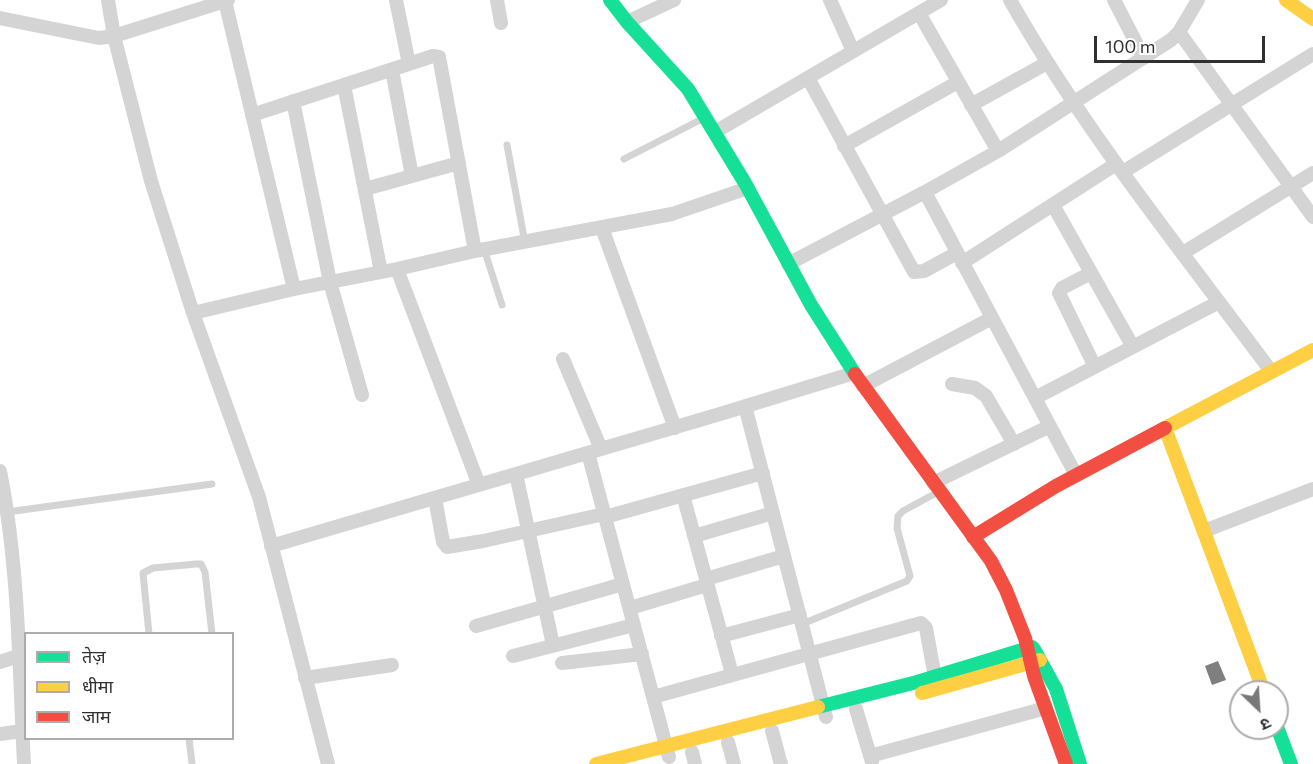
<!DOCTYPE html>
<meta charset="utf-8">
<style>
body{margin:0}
#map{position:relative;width:1313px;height:764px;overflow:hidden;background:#fff;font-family:Commissioner,"Noto Sans Devanagari",sans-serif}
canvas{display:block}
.legend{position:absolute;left:24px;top:632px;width:210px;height:108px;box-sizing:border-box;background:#fff;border:2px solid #acacac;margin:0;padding:8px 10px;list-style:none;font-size:18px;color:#303030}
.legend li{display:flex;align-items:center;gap:12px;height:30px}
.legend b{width:30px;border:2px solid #acacac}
.north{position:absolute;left:1229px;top:680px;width:60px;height:60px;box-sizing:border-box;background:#fff;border:2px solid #acacac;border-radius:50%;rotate:155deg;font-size:16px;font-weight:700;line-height:24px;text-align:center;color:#303030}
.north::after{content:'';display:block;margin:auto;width:21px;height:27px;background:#787878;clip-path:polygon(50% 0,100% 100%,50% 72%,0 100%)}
.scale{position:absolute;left:1094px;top:36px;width:171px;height:27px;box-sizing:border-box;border:3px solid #303030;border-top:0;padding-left:8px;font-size:18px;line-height:21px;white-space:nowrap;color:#303030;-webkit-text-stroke:4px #fff;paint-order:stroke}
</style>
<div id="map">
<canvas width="1313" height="764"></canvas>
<ul class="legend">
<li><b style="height:8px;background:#16e098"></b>तेज़</li>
<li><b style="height:8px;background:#ffcf43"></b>धीमा</li>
<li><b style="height:8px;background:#f24e42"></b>जाम</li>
</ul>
<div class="north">उ</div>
<div class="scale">100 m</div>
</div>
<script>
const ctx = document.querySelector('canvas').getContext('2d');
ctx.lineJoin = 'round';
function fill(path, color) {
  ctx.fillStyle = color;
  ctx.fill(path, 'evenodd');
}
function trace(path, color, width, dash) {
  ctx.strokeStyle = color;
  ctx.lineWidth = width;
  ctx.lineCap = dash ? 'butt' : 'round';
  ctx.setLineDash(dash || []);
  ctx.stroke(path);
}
fill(new Path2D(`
 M1218 661 1226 680 1212 685 1205 666Z`), '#7f7f7f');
trace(new Path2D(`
 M507 145 525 243
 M624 159 704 118
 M484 249 502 305
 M7 512 212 484
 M802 624 907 581 910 576 897 528 898 516 903 511 938 492
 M149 634 143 573 153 568 196 564H201L205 572 212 634
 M189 738 192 764`), '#d4d4d4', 7);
trace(new Path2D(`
 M108 0 114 36 151 181 193 313 259 497 328 764
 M396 0 409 64
 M497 0 501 23
 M830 0 853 51
 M1010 0C1085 132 1181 250 1271 371
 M1114 0 1144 58
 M225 1 294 289
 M919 13 998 151
 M0 18 99 38 114 36 228 0
 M627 22 674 0
 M1179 32 1313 217
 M392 70 412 176
 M808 78 914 272 924 271 957 253
 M344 85 381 272
 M293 101 330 282 362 395
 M971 105 1047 63
 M252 115 433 56 439 57 475 251
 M715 132 941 0
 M844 146 958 82
 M1123 172 1313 54
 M365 189 459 163
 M925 192 1076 475
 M1053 205 1133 347
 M602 228 675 428
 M1183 253 1313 173
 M962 263 1116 164
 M788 264 925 192 998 151 1171 40 1179 32 1198 0
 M397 269 479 485
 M1091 273 1062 288 1059 293 1095 367
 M193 313 294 289 397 269 475 251 672 214 748 188
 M563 359 601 449
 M952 384 975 388 986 396 1014 444
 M863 386 992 318
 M1035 398 1219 302
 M745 406 826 717
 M588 453 669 757
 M0 471C19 566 19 667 24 764
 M516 474 553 645
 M933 483 1050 426
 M683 495 732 674
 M435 498 443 542 447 547 483 541 604 514
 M605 517 763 473
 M1204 531 1313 489
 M694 536 773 513
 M271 546 720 414 854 373
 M706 579 784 556
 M630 608 707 585
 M476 626 623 584
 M721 636 800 615
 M513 656 634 625
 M0 662 18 656
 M562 663 642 654
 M305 678 392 665
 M653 697 921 623 926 628 935 677
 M856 709 872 762
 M772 731 781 764
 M0 734 22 731
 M728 742 734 764
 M692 752 695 764
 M870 756 1046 708`), '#d4d4d4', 14);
trace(new Path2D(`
 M610 0 627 22 688 89 745 183 811 305 855 374
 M1034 649 1056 689 1080 764
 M818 707 917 682 1032 647
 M1277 727 1291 764`), '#16e098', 14);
trace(new Path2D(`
 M1286 0 1313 19
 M1165 428 1264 692
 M1165 428 1313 350
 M922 693 1040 660
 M596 764 818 707`), '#ffcf43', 14);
trace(new Path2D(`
 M855 374 991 561 1006 590 1025 638 1034 676 1066 764
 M973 537 1056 486 1165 428`), '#f24e42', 14);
</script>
